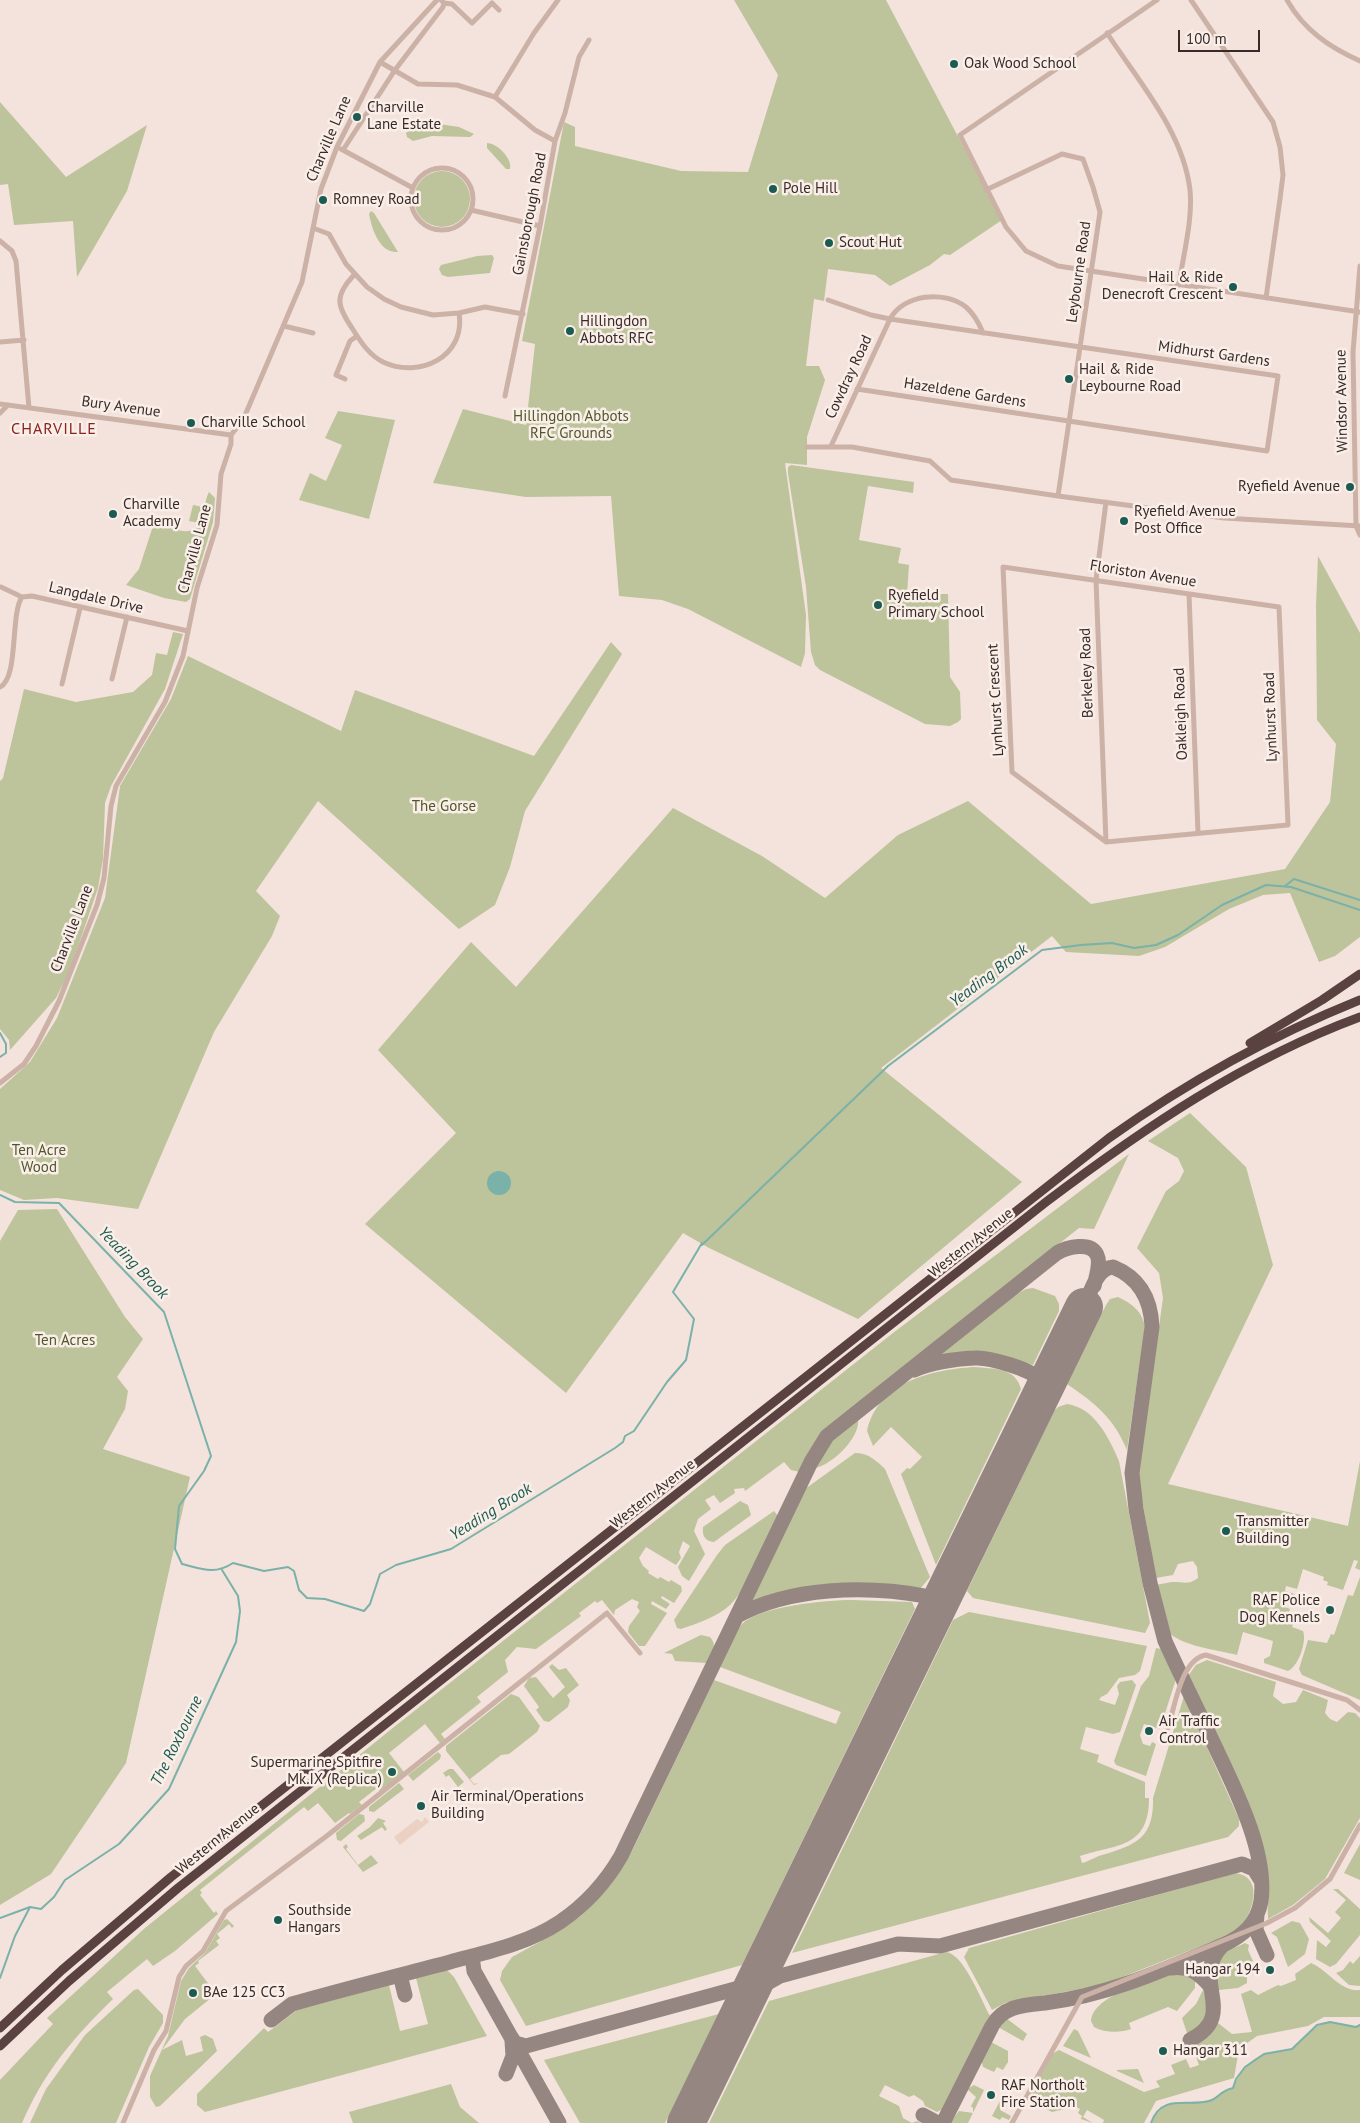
<!DOCTYPE html>
<style>
body{margin:0}
#map{position:relative;width:1360px;height:2123px;overflow:hidden;background:#f3e3dc;font-family:"PT Sans",sans-serif}
canvas{display:block}
.scale{position:absolute;left:1178px;top:30px;width:82px;height:22px;box-sizing:border-box;border:2px solid #382a28;border-top:0;padding-left:6px;font-size:15px;line-height:18px;white-space:nowrap;color:#382a28;-webkit-text-stroke:4px #faefe8;paint-order:stroke}
</style>
<div id="map">
<canvas width="1360" height="2123"></canvas>
<div class="scale">100 m</div>
</div>
<script>
const ctx = document.querySelector('canvas').getContext('2d');
ctx.lineJoin = 'round';
function fill(path, color) {
  ctx.fillStyle = color;
  ctx.fill(path, 'evenodd');
}
function trace(path, color, width, dash) {
  ctx.strokeStyle = color;
  ctx.lineWidth = width;
  ctx.lineCap = dash ? 'butt' : 'round';
  ctx.setLineDash(dash || []);
  ctx.stroke(path);
}
function label(font, color, halo, rows, align = 'center') {
  ctx.font = font + ' "PT Sans",sans-serif';
  ctx.lineWidth = 5;
  ctx.setLineDash([]);
  ctx.textBaseline = 'middle';
  ctx.strokeStyle = halo;
  ctx.fillStyle = color;
  for (const [text, x, y, turn = 0] of rows) {
    ctx.save();
    ctx.translate(x, y);
    ctx.rotate((+turn || 0) * Math.PI / 180);
    ctx.textAlign = isNaN(turn) ? turn : align;
    if (halo) ctx.strokeText(text, 0, 0);
    ctx.fillText(text, 0, 0);
    ctx.restore();
  }
}
fill(new Path2D(`
 M734 0H886L1002 220 950 255 944 254 930 265 890 286 875 275 828 269 824 301 814 299 806 366H819L825 380 807 437V465L785 463 806 615 805 653 801 667 688 609 662 600 619 596 611 496 526 497 433 483 463 409 526 425 535 344 522 341 564 122 575 127V146L681 171 748 172 778 75Z
 M0 102 66 177 147 125 127 191 77 277 73 221 14 225 8 184 0 185Z
 M439 124 459 127 474 134 470 137 432 136 413 141 407 137 406 133C415 125 428 124 439 124Z
 M487 143C497 143 513 159 510 169H506L487 148Z
 M414 199a28 28 0 1 1 56 0a28 28 0 1 1-56 0Z
 M371 211 374 213 398 252C379 253 372 229 369 214Z
 M492 255 494 258 490 273 448 277 442 275 439 269 441 265 477 256Z
 M338 411 395 420 369 519 299 500 310 473 326 481 342 445 325 438Z
 M791 465 914 482 913 493 868 486 859 540 901 548 898 563 909 565 907 594H948L950 677 960 692 961 719 958 722 950 726 925 724 820 670 815 665 811 652 806 587 788 473V467Z
 M209 492 215 498 213 522 190 599 186 602 164 598 126 585 139 569 153 526C167 520 176 533 188 531 210 528 201 506 209 492Z
 M193 505 203 507 200 523 189 521Z
 M1318 556 1360 633V937L1335 956 1319 962 1290 893 1263 895 1229 909 1165 947 1139 956 1066 952 1052 936 881 1068 1022 1182 858 1319 709 1248 683 1233 566 1393 365 1224 456 1133 378 1050 471 942 516 987 673 808 762 856 825 898 898 835 968 801 1091 904 1285 869 1330 802 1336 744 1317 720 1316 606Z
 M173 632 183 634 165 689 111 786 105 803 103 859 98 888 70 970 56 998 10 1050 9 1040 0 1029V781L3 778 24 689 76 702 133 692 152 675 156 653 167 655Z
 M611 642 622 654 525 811 510 867 495 905 459 929 318 801 256 891 280 916 272 936 214 1032 138 1209 57 1198 24 1200 0 1190V1089L30 1062 57 1018 105 898 120 786 171 699 188 656 341 731 355 690 534 756Z
 M1190 1113 1246 1167 1273 1265 1168 1484 1348 1526 1360 1461V1570L1355 1568 1358 1561 1354 1560 1343 1590 1327 1585 1328 1582 1323 1580 1324 1577 1303 1569 1297 1589 1286 1586 1285 1591 1295 1594 1294 1597 1284 1593 1282 1598 1293 1602 1292 1604 1281 1601 1280 1605 1290 1609 1287 1618 1294 1621 1292 1627 1303 1631C1307 1641 1299 1666 1288 1671L1264 1663V1659L1270 1656 1273 1641 1243 1632 1237 1655C1219 1650 1179 1646 1168 1631 1160 1618 1159 1600 1156 1585 1162 1584 1169 1582 1174 1582 1184 1582 1189 1585 1198 1578L1197 1567 1193 1561 1178 1564 1173 1575 1156 1578 1138 1477 1163 1298 1159 1273 1137 1248 1166 1191 1179 1181 1184 1171 1178 1158 1148 1141Z
 M1129 1154 1094 1229 1079 1228 826 1429 812 1447 800 1472 791 1470 784 1462 745 1491 744 1488 734 1489 735 1493 720 1503 714 1495 705 1500 711 1509 698 1519 694 1531 705 1554 689 1581 682 1576 678 1567 690 1546 676 1536 683 1541 679 1552 681 1558 676 1565 646 1547 639 1558 643 1566 649 1571 648 1573 658 1579 660 1577 669 1582 671 1580 681 1586 682 1591 674 1603 662 1596 661 1598 670 1604 666 1609 652 1601 651 1604 667 1613 645 1646H639L628 1632 629 1626 640 1611 637 1607 639 1602 632 1599 615 1610 614 1615 602 1600 597 1603 595 1601 579 1613 581 1616 536 1649 517 1647 505 1660 508 1672 477 1697 481 1702 441 1734 445 1739 440 1743 425 1724 389 1753 404 1772 380 1791 377 1788 359 1802 362 1805 350 1814 349 1813 335 1823 318 1803 308 1811 304 1807 200 1890 202 1893 200 1895 214 1913 216 1911 218 1914 175 1951 153 1966 147 1959 107 1992 113 1999C73 2038 44 2072 22 2123H0V2080L53 2024 47 2018 145 1928 394 1727 893 1333Z
 M57 1209 125 1317 143 1339 117 1377 128 1391 125 1409 103 1449 190 1477 126 1763 51 1874 0 1905V1241L18 1210Z
 M1033 1288 1055 1296 1059 1304V1311L1033 1365 989 1353 937 1357 1014 1295 1026 1289Z
 M1118 1297C1133 1304 1143 1312 1145 1328L1127 1450C1113 1417 1096 1404 1067 1384L1106 1305 1110 1299Z
 M974 1367C994 1369 1015 1367 1021 1389L936 1565 901 1474 907 1468 910 1469 922 1457 891 1427 873 1446 867 1431C878 1382 930 1370 974 1367Z
 M1067 1404C1095 1408 1109 1438 1119 1461L1150 1623 1145 1633 973 1598 967 1591 1054 1411 1058 1407Z
 M858 1419C861 1437 832 1465 815 1468L832 1441Z
 M855 1453C867 1452 877 1461 885 1469L930 1577 920 1589 826 1584 780 1592 751 1602 805 1489Z
 M740 1501 748 1505 751 1515 714 1542C705 1541 702 1536 703 1527Z
 M774 1511 778 1516C766 1541 749 1587 730 1605 717 1617 698 1623 681 1629L677 1628 674 1620 717 1555 725 1545Z
 M1360 1577V1700L1302 1675 1299 1669 1308 1640 1327 1643 1331 1634 1334 1635 1348 1595 1353 1596Z
 M852 1600 912 1602 915 1609 742 1965 526 2026 500 1980 502 1971 512 1957 558 1932 582 1915 611 1884 633 1849 714 1680 836 1724 841 1712 720 1667C726 1654 732 1635 741 1625 758 1606 827 1600 852 1600Z
 M969 1612 1147 1646 1140 1671 1135 1675 1119 1678 1107 1694 1101 1697 1099 1700 1115 1705 1119 1694 1117 1686 1120 1682 1132 1680 1136 1685 1120 1732 1113 1734 1086 1727 1080 1749 1099 1755 1097 1762 1145 1782V1798H1149C1149 1849 1116 1844 1080 1856L1082 1863C1090 1861 1095 1857 1102 1855 1137 1845 1154 1837 1153 1798L1184 1696 1239 1819V1826L1228 1837 792 1953 953 1620Z
 M701 1635 710 1637C718 1646 712 1654 707 1663L675 1661 672 1654 664 1653Z
 M1156 1648 1161 1649 1176 1679 1160 1729 1144 1724 1140 1735 1143 1744 1150 1746 1152 1742 1156 1744 1146 1776 1116 1765 1114 1761 1141 1686 1149 1676Z
 M1207 1660 1276 1682 1273 1696 1283 1704 1296 1702 1303 1690 1328 1700 1325 1713 1330 1719 1337 1722 1348 1712 1355 1713 1360 1718V1818L1325 1879 1293 1905 1268 1919 1266 1868 1249 1808 1188 1676 1196 1665Z
 M552 1664 559 1670 566 1668 579 1685 567 1695 570 1700 568 1707 549 1722 544 1721 536 1710 539 1707 524 1686 529 1678 536 1677 553 1698 565 1687 549 1667Z
 M511 1694 519 1697 540 1726 537 1732 509 1754 501 1755 470 1779 474 1784 479 1783 474 1785 446 1751V1746Z
 M438 1752 441 1755 440 1759 413 1781 408 1775Z
 M449 1769H453L464 1782 458 1787 449 1775 446 1777 443 1773Z
 M399 1783 404 1789 374 1812 369 1811V1807Z
 M359 1814 364 1815 365 1821 341 1841 337 1840 336 1833Z
 M378 1818 386 1821 383 1823 387 1829 385 1831 382 1827 361 1840 357 1836 370 1827Z
 M346 1844 348 1847 346 1849 358 1865 371 1855 378 1863 363 1872 343 1847Z
 M1360 1844V1880L1344 1873Z
 M1235 1873C1267 1877 1251 1918 1237 1932L1102 1985 1005 2003 992 2010 964 1957 969 1948Z
 M1333 1889H1338L1360 1909V1935L1336 1964 1330 1967 1316 1959 1317 1940 1326 1947 1331 1941 1310 1922 1309 1917 1328 1933 1341 1918 1335 1912 1346 1900Z
 M227 1919 234 1926 232 1928 229 1924 217 1934 220 1938 216 1941 219 1945 198 1961 199 1963 195 1966 216 1994 185 2019 162 2050 182 2040 186 2056 203 2051 200 2037 205 2035 213 2039 217 2051 160 2106 156 2107 150 2097V2076L168 2036 181 1981 189 1968 205 1953 224 1920Z
 M1292 1921 1300 1923 1309 1939 1305 1954 1288 1967 1277 1937 1271 1933Z
 M1245 1943 1249 1945 1248 1950 1253 1961 1249 1963 1253 1973 1247 1976V1983L1238 1988 1219 1990C1209 1979 1215 1959 1227 1951 1232 1948 1240 1946 1245 1943Z
 M946 1952C964 1954 981 2000 990 2016L943 2109 937 2112 925 2106 923 2101 914 2095 909 2097 885 2085 879 2096 899 2106 903 2118 912 2123 917 2121 921 2123H709L769 2001Z
 M1360 1956V1986L1349 1985 1336 1973 1343 1970 1350 1961 1353 1964Z
 M1311 1963C1328 1970 1340 1992 1360 1990V2017H1324L1308 2026 1257 2036 1239 2049 1234 2078 1156 2101 1144 2123H1103L1104 2120 1087 2110 1083 2117 1093 2123 1081 2119 1082 2116 1078 2113 1080 2109 1071 2104 1069 2108 1052 2112 1046 2109 1055 2100 1053 2099 1040 2105 1028 2100 1052 2054 1059 2050 1144 2092 1160 2087 1156 2081 1175 2074 1171 2065 1186 2059 1190 2068 1199 2065 1193 2048 1209 2036 1218 2023 1232 2034 1252 2032 1241 1994 1251 1990 1258 1995 1278 1985 1281 1986 1296 1980 1295 1974Z
 M447 1970 454 1977 487 2036 205 2112 197 2105V2094L264 2028 268 2032 297 2010 389 1985 400 2031 428 2024 416 1978Z
 M1170 1974H1182L1195 1981V1988L1177 2011 1168 2007 1129 2023 1131 2029C1120 2033 1105 2033 1094 2027L1091 2021C1094 1994 1148 1983 1170 1974Z
 M1204 1988C1211 2008 1207 2025 1188 2036L1182 2018 1196 2004Z
 M138 1989 163 2015V2023L149 2047 116 2123H30L46 2089 85 2035 134 1990Z
 M719 2014 665 2123H580L544 2060Z
 M1006 2018 1027 2034 1023 2041 998 2027Z
 M1330 2022 1356 2027 1360 2025V2123H1151C1161 2093 1188 2107 1209 2101 1217 2099 1220 2091 1233 2088 1238 2074 1251 2058 1266 2053 1274 2051 1286 2052 1293 2048 1308 2038 1309 2026 1330 2022Z
 M1074 2029 1078 2031 1091 2058 1063 2046Z
 M991 2042 1008 2051V2062L1003 2070 997 2067 994 2072 983 2067 981 2059Z
 M1138 2069 1144 2083 1117 2071V2070Z
 M451 2084 460 2107 479 2123H353L349 2112Z
 M974 2085 984 2090 968 2123H950L959 2111 973 2113V2108L971 2106 976 2097 967 2089Z
 M1001 2099 1005 2100 1000 2110 1011 2116 1009 2120 1002 2117 1000 2120 992 2116Z`), '#bdc39b');
fill(new Path2D(`
 M425 1817 429 1822 400 1845 394 1837 417 1819 422 1822Z`), '#ebd1c2');
fill(new Path2D(`
 M487 1183a12 12 0 1 1 24 0a12 12 0 1 1-24 0Z`), '#7ab1a8');
trace(new Path2D(`
 M1285 886 1294 879 1360 900
 M0 1033 6 1044V1053L0 1057
 M0 1195 15 1202 59 1203 164 1312 211 1456 204 1471 179 1506 175 1549 182 1564C202 1569 215 1575 233 1563L264 1571 288 1567 294 1571 299 1590 307 1598 325 1599 364 1611 370 1604 380 1574 396 1565 451 1549 615 1448 623 1442 625 1436 634 1431 667 1382 686 1360 694 1319 673 1292 702 1243
 M702 1245 888 1066 1042 950 1081 945 1112 943 1134 948 1156 945 1178 935 1222 905 1266 885 1291 887 1360 910
 M0 1918 30 1907
 M0 1978 15 1936 30 1907 41 1909 54 1897 65 1880 119 1844 169 1789 236 1642 240 1611 238 1596 222 1570
 M1151 2123C1161 2093 1188 2107 1209 2101 1218 2099 1221 2090 1233 2088L1236 2079 1245 2067 1264 2054 1292 2049 1317 2025 1330 2022 1356 2027 1360 2025`), '#7ab1a8', 2);
trace(new Path2D(`
 M914 1370C933 1362 954 1359 975 1358 987 1357 1033 1369 1039 1380 1042 1386 1040 1393 1038 1399
 M737 1616C790 1587 866 1585 925 1596L933 1605V1618
 M1257 1914 1256 1930 1267 1955
 M472 1956 474 1971 559 2123
 M1171 1968C1188 1965 1200 1974 1210 1986
 M400 1975 405 1995
 M742 1987 755 1979 762 1967
 M739 2014 757 1989 780 1976 898 1944 940 1946 1242 1864 1254 1869 1260 1879
 M271 2020 292 2004C344 1989 397 1976 450 1962 487 1952 527 1944 560 1922 585 1905 606 1882 621 1856L811 1462 827 1436 1057 1253C1067 1247 1091 1241 1097 1255 1101 1263 1096 1277 1094 1286
 M511 2037 515 2043 526 2046 735 1989 744 1996V2006
 M1190 2040C1240 2015 1189 1980 1222 1946
 M506 2074 513 2056 512 2041
 M923 2115 938 2123
 M943 2123 992 2026C1003 2006 1024 2005 1045 2003 1109 1995 1164 1970 1223 1945 1243 1936 1257 1924 1261 1901 1268 1850 1232 1783 1211 1738 1196 1706 1180 1674 1165 1641L1150 1583 1136 1509 1132 1473 1152 1327C1151 1300 1140 1278 1113 1267 1096 1268 1090 1294 1084 1307`), '#968682', 15);
trace(new Path2D(`
 M686 2123 1084 1307`), '#968682', 38);
trace(new Path2D(`
 M1157 0 960 135 1006 227 1026 251 1058 266 1360 312
 M1191 0 1273 122 1280 147 1283 175 1280 199 1266 298
 M1287 0C1304 30 1329 47 1360 61
 M444 3 452 4 472 23 492 3 499 10
 M1107 33C1138 81 1183 131 1190 190 1193 220 1183 255 1179 285
 M380 62 418 84 457 85 495 97 535 130 555 141
 M495 97 534 33 558 0
 M341 149 413 188
 M343 150 395 70 443 7 444 3 441 0
 M411 199a31 31 0 1 1 62 0a31 31 0 1 1-62 0Z
 M986 190 1062 154 1083 159 1093 187 1100 212 1058 496
 M471 210 540 226
 M313 228 329 234 346 264 367 287 384 299 401 307 433 315 459 313 485 307 523 314
 M0 241 12 251 16 261 29 408
 M1360 266 1353 352 1356 526 1360 535
 M354 275C334 296 337 306 352 328 360 341 369 355 383 362 419 379 466 357 459 313
 M828 300 871 315 890 319 1278 376 1267 451 857 389
 M284 326 313 333
 M0 342 24 340
 M345 379 336 375 350 341 357 336
 M505 396 540 226 555 141 565 113 579 57 589 40
 M0 404 231 435
 M0 413 8 405
 M231 435 243 420 302 282 321 189 337 147 380 62 437 0
 M831 446 890 319C904 294 944 290 966 307 974 314 979 323 983 333
 M807 447H852L930 461 951 480 1058 496 1224 518 1360 526
 M1106 502 1096 580 1106 842
 M1003 567 1279 607 1288 825 1106 842 1012 772Z
 M1 587 22 597 32 596 188 631
 M1189 594 1198 833
 M112 679 127 617
 M62 684 80 608
 M0 687C19 678 10 614 22 597
 M0 1083 24 1064 36 1046 59 1001 97 905 104 878 111 806 116 786 165 702 183 656 197 588 217 525 221 474 231 444V435
 M1168 1728C1175 1706 1181 1659 1206 1655L1347 1700 1360 1710
 M123 2123 154 2050 166 2031 179 1977 186 1966 203 1951 226 1911 328 1835 607 1613 640 1653
 M1012 2123 1082 1997 1267 1923 1295 1908 1330 1879 1360 1825`), '#ccb1a7', 5);
trace(new Path2D(`
 M1250 1043 1322 1000 1360 974
 M0 2028 62 1970 171 1877 1109 1138C1189 1081 1268 1037 1360 1000
 M0 2046 69 1981 178 1888 1046 1202C1144 1128 1244 1060 1360 1017`), '#59423f', 9);
for (const [x, y, r, color] of [
 [954,64,5,"#1c5b52"],
 [357,117,5,"#1c5b52"],
 [773,189,5,"#1c5b52"],
 [323,200,5,"#1c5b52"],
 [829,243,5,"#1c5b52"],
 [1233,287,5,"#1c5b52"],
 [570,331,5,"#1c5b52"],
 [1069,379,5,"#1c5b52"],
 [191,423,5,"#1c5b52"],
 [1350,487,5,"#1c5b52"],
 [113,514,5,"#1c5b52"],
 [1124,521,5,"#1c5b52"],
 [878,605,5,"#1c5b52"],
 [1226,1531,5,"#1c5b52"],
 [1330,1610,5,"#1c5b52"],
 [1149,1731,5,"#1c5b52"],
 [392,1772,5,"#1c5b52"],
 [421,1806,5,"#1c5b52"],
 [278,1920,5,"#1c5b52"],
 [1270,1970,5,"#1c5b52"],
 [193,1993,5,"#1c5b52"],
 [1163,2051,5,"#1c5b52"],
 [991,2095,5,"#1c5b52"]
]) {
  const dot = new Path2D();
  dot.arc(x, y, r, 0, 2 * Math.PI);
  ctx.fillStyle = color;
  ctx.fill(dot);
  trace(dot, '#faefe8', 2);
}
label('15px', '#382a28', '#faefe8', [
 ["Oak Wood School",964,64],
 ["Charville",367,108],
 ["Lane Estate",367,125],
 ["Pole Hill",783,189],
 ["Romney Road",333,200],
 ["Scout Hut",839,243],
 ["Hail & Ride",1223,278,"right"],
 ["Denecroft Crescent",1223,295,"right"],
 ["Hillingdon",580,322],
 ["Abbots RFC",580,339],
 ["Hail & Ride",1079,370],
 ["Leybourne Road",1079,387],
 ["Charville School",201,423],
 ["Ryefield Avenue",1340,487,"right"],
 ["Charville",123,505],
 ["Academy",123,522],
 ["Ryefield Avenue",1134,512],
 ["Post Office",1134,529],
 ["Ryefield",888,596],
 ["Primary School",888,613],
 ["Transmitter",1236,1522],
 ["Building",1236,1539],
 ["RAF Police",1320,1601,"right"],
 ["Dog Kennels",1320,1618,"right"],
 ["Air Traffic",1159,1722],
 ["Control",1159,1739],
 ["Supermarine Spitfire",382,1763,"right"],
 ["Mk.IX (Replica)",382,1780,"right"],
 ["Air Terminal/Operations",431,1797],
 ["Building",431,1814],
 ["Southside",288,1911],
 ["Hangars",288,1928],
 ["Hangar 194",1260,1970,"right"],
 ["BAe 125 CC3",203,1993],
 ["Hangar 311",1173,2051],
 ["RAF Northolt",1001,2086],
 ["Fire Station",1001,2103]
], 'left');
label('15px', '#382a28', '#faefe8', [
 ["Charville Lane",329,139,-67],
 ["Gainsborough Road",530,214,-79],
 ["Leybourne Road",1079,272,-82],
 ["Midhurst Gardens",1214,354,8],
 ["Cowdray Road",849,377,-65],
 ["Hazeldene Gardens",965,393,9],
 ["Windsor Avenue",1342,401,-91],
 ["Bury Avenue",121,407,8],
 ["Charville Lane",195,549,-75],
 ["Floriston Avenue",1143,574,9],
 ["Langdale Drive",96,598,13],
 ["Berkeley Road",1087,673,-92],
 ["Lynhurst Crescent",996,700,-93],
 ["Oakleigh Road",1181,714,-92],
 ["Lynhurst Road",1271,717,-92],
 ["Charville Lane",72,929,-69],
 ["Western Avenue",971,1243,-38],
 ["Western Avenue",653,1494,-38],
 ["Western Avenue",218,1839,-39]
]);
label('15px', '#50572b', '#faefe8', [
 ["Hillingdon Abbots",571,417],
 ["RFC Grounds",571,434],
 ["The Gorse",444,807],
 ["Ten Acre",39,1151],
 ["Wood",39,1168],
 ["Ten Acres",65,1341]
]);
ctx.letterSpacing = '1px';
label('16px', '#8a221e', '#faefe8', [
 ["CHARVILLE",54,429]
]);
ctx.letterSpacing = '0px';
label('italic 16px', '#1c5b52', '#faefe8', [
 ["Yeading Brook",989,976,-37],
 ["Yeading Brook",133,1263,46],
 ["Yeading Brook",491,1512,-32],
 ["The Roxbourne",177,1741,-64]
]);
</script>
